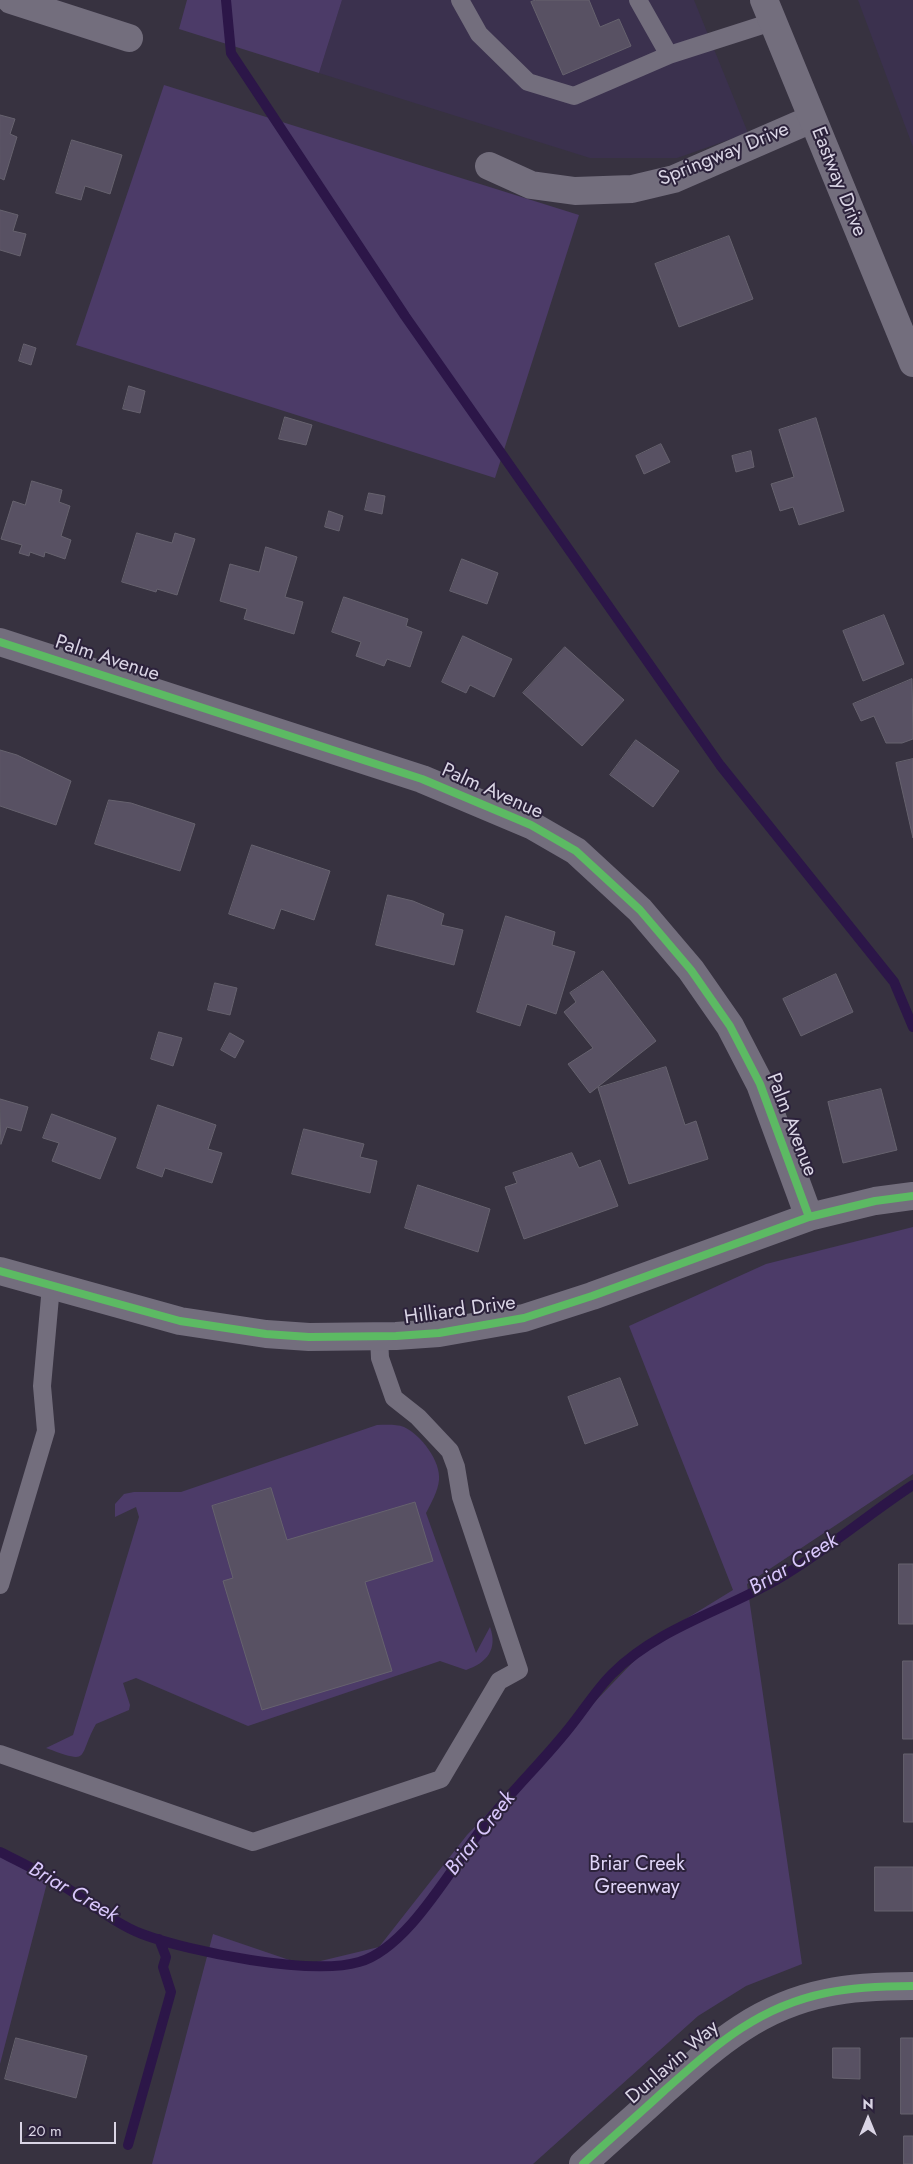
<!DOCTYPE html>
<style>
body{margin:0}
#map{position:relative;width:913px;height:2164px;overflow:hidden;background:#373240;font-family:Jost,sans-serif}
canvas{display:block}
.north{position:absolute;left:843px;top:2094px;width:50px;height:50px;-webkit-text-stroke:4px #2c223b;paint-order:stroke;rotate:0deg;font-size:14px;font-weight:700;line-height:20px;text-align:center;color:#dad5e5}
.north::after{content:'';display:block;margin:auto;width:18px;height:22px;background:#dad5e5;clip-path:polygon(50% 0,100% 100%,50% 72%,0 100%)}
.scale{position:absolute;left:20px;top:2122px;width:96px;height:22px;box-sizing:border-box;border:2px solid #dad5e5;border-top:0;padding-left:6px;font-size:15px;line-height:18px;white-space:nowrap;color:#dad5e5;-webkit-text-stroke:4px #2c223b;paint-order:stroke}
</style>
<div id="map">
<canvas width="913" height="2164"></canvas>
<div class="north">N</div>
<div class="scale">20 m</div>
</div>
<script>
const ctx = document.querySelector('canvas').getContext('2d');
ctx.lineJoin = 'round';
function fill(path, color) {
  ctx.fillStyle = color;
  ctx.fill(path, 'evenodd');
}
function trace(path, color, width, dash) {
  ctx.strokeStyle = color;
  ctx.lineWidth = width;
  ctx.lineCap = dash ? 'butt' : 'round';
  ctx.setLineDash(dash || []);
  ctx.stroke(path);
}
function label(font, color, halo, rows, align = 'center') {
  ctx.font = font + ' Jost,sans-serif';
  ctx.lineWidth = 4;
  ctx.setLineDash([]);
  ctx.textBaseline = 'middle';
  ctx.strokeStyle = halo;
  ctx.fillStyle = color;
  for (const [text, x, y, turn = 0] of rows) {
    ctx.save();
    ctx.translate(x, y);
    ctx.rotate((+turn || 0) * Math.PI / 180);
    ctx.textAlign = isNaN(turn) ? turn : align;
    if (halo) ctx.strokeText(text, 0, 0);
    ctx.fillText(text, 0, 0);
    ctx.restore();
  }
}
fill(new Path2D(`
 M342 0H694L748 133 677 158H590L319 73Z
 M858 0H913V147Z`), '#3b314e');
fill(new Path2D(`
 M187 0H342L319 73 179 29Z
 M164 85 579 215 495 478 76 345Z
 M913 1227V1474L747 1584 802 1964 746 1986 698 2016 533 2164H152L213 1934 304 1965 379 1947 467 1835 658 1636 733 1590 629 1326 766 1264Z
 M377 1425C385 1425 396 1424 404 1427 421 1435 441 1461 439 1480 438 1491 431 1503 426 1513L476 1653 490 1627C498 1649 487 1663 466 1670L440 1661 248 1726 136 1678 123 1683 130 1705 129 1710 96 1724C77 1758 92 1765 46 1748L73 1735 139 1517 136 1507 115 1517V1504L124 1494 134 1492H181Z
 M0 1853 48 1879 0 2064Z`), '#4c3b68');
trace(new Path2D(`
 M226 0 231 53 405 316 720 765 894 982 913 1027
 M0 1852C18 1861 37 1870 55 1881 84 1897 111 1922 142 1934 190 1952 311 1976 359 1962 409 1948 453 1864 484 1826 510 1793 540 1764 566 1732 582 1713 595 1691 612 1674 658 1628 723 1611 778 1579 826 1551 867 1515 913 1485
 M128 2145 171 1992 163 1967 166 1957 159 1939`), '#2c1648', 10);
const building = new Path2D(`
 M536 0H589L600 27 619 19 631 46 563 75 531 2Z
 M0 115 15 119 10 134 17 137 4 180 0 178Z
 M72 140 122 155 110 194 85 186 81 200 56 193Z
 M0 210 18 215 13 231 26 234 20 256 0 250Z
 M729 236 753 299 679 327 655 264Z
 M24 344 36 348 31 365 19 361Z
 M129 386 145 391 140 413 123 409Z
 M285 417 312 425 306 445 279 439Z
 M816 418 844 511 799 525 793 507 780 511 771 484 794 477 779 430Z
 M661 444 670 462 644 474 636 456Z
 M751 451 754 467 736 472 732 456Z
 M32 481 62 490 59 502 70 506 61 536 71 540 65 559 45 552 44 557 30 552 29 556 19 553 22 545 1 539 13 501 25 505Z
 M369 493 385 496 382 514 365 510Z
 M329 511 343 516 339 531 325 527Z
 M137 533 172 543 175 533 195 539 177 595 157 589 156 592 122 582Z
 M266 547 297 557 285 597 303 602 294 634 244 619 247 609 220 601 230 564 259 572Z
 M462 559 498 573 487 604 450 591Z
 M344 597 408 619 406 626 422 632 410 667 387 659 384 666 356 656 361 642 332 632Z
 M884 615 904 664 863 681 843 631Z
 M463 636 512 659 494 697 470 685 466 693 442 682Z
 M565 647 624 700 582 746 523 693Z
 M912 679 913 739 902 743H886L874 716 861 721 853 704Z
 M636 740 679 771 653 807 610 775Z
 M0 750 17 755 71 781 56 825 0 806Z
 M913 759V838L896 763Z
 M109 800 131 803 195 824 180 871 95 844Z
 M252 845 330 871 314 920 281 909 274 929 229 914Z
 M388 895 413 901 444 914 441 925 463 930 454 965 376 945Z
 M506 916 555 932 552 945 575 952 556 1014 527 1004 520 1026 477 1012Z
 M603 971 656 1041 590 1093 568 1064 593 1048 564 1012 576 1002 570 993Z
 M836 974 853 1012 801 1036 783 999Z
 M215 983 237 988 230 1015 208 1010Z
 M159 1032 182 1038 173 1066 151 1059Z
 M230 1033 244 1041 235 1058 221 1050Z
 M666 1067 685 1125 696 1121 708 1159 629 1184 598 1088Z
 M881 1089 897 1150 843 1163 828 1102Z
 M0 1099 28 1107 21 1131 7 1127 1 1144Z
 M158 1105 216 1125 208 1149 222 1153 212 1183 165 1168 162 1177 137 1168Z
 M52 1114 116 1138 100 1179 52 1161 59 1143 43 1138Z
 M304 1129 364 1144 360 1157 377 1161 370 1193 292 1174Z
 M572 1153 579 1168 600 1160 618 1206 524 1239 505 1187 517 1183 513 1173Z
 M418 1185 490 1209 478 1252 405 1228Z
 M620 1378 638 1425 585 1444 568 1397Z
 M271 1488 287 1540 415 1502 433 1561 365 1582 392 1671 262 1710 223 1581 233 1578 212 1506Z
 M899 1564H913V1624H899Z
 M903 1661H913V1739H903Z
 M904 1754H913V1822H904Z
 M875 1867H913V1911H875Z
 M16 2038 87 2056 76 2098 5 2079Z
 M901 2038H913V2114H901Z
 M833 2048H860V2079L833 2078Z
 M904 2136H913V2164H904Z`);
fill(building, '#585163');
trace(building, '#66626e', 1);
trace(new Path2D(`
 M460 0 479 34 528 82 574 96 669 55
 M638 0 669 55 772 22
 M0 1585 46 1431 42 1386 51 1286
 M0 1754 253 1842 441 1779 499 1681 519 1670 461 1497 456 1467 450 1451 418 1417 394 1398 380 1358 379 1337`), '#736e7d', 18);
trace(new Path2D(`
 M11 0 129 38
 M489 166 531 185 575 191 632 189 674 179 812 119
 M0 642 422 779 531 825 576 851 640 910 691 970 730 1026 760 1084 809 1217
 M0 1271 180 1321 266 1334 309 1337 396 1336 439 1333 524 1318 592 1296 809 1217 875 1201 913 1196
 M583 2164C610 2139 638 2115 665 2090 715 2046 757 2007 826 1993 854 1987 884 1986 913 1986`), '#736e7d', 28);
trace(new Path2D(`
 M764 0 913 363`), '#736e7d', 28);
trace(new Path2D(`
 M0 642 422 779 531 825 576 851 640 910 691 970 730 1026 760 1084 809 1217
 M0 1271 180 1321 266 1334 309 1337 396 1336 439 1333 524 1318 592 1296 809 1217 875 1201 913 1196
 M583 2164C610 2139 638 2115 665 2090 715 2046 757 2007 826 1993 854 1987 884 1986 913 1986`), '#5cba63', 8);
label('20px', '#dad5e5', '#2c223b', [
 ["Springway Drive",724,155,-22],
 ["Eastway Drive",838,182,68],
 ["Palm Avenue",107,659,18],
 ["Palm Avenue",492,792,24],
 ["Palm Avenue",791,1125,69],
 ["Hilliard Drive",460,1311,-8],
 ["Dunlavin Way",673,2063,-41]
]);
label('20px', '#e0d5f8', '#2c223b', [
 ["Briar Creek",637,1865],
 ["Greenway",637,1888]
]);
label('italic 21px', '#d9c7fc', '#2c223b', [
 ["Briar Creek",794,1565,-31],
 ["Briar Creek",481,1834,-52],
 ["Briar Creek",73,1893,30]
]);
</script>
